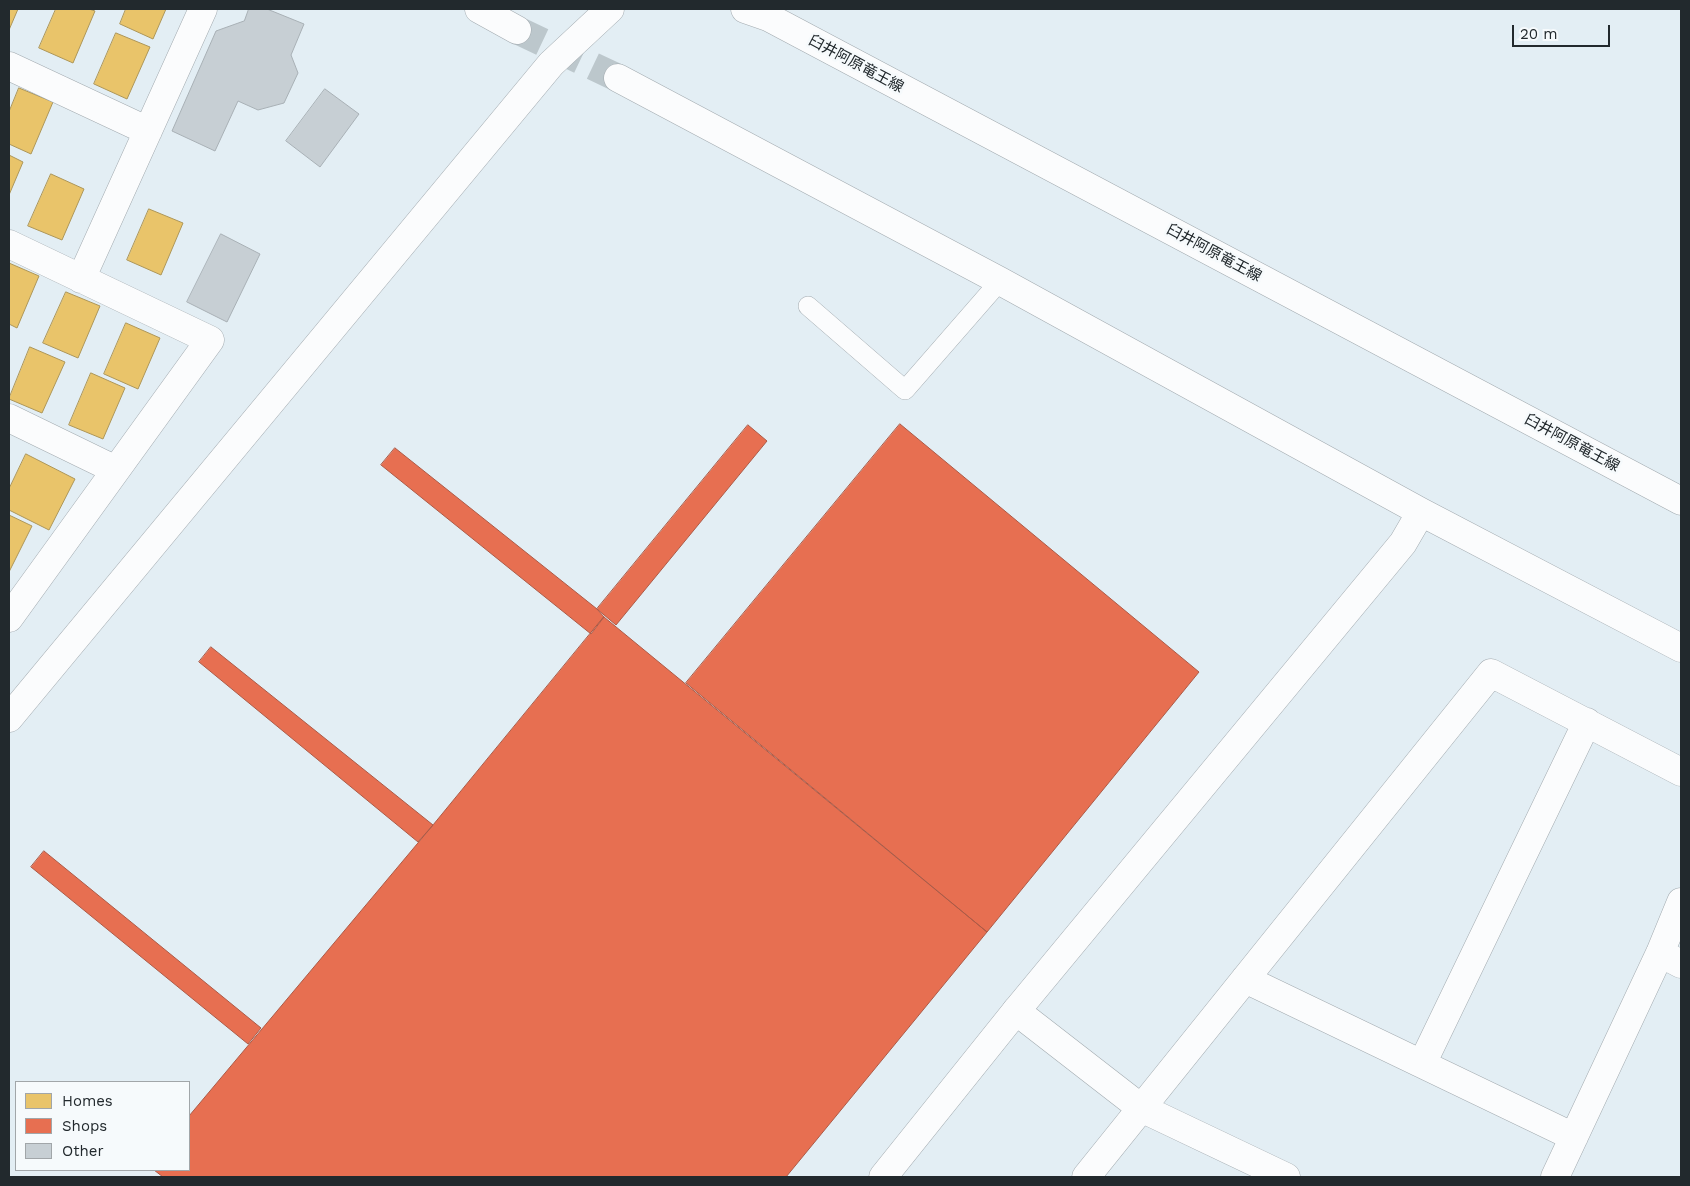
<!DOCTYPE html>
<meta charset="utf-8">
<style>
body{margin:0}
#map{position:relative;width:1690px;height:1186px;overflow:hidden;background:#e3eef4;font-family:"Work Sans",sans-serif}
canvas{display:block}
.frame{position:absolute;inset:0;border:10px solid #22292d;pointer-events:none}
.legend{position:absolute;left:15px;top:1081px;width:175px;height:90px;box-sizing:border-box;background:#f6fafc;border:1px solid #a1a6a9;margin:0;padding:6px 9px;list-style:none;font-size:15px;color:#22292d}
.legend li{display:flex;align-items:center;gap:10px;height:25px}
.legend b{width:25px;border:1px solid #a1a6a9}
.scale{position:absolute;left:1512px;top:25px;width:98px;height:22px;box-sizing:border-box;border:2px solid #22292d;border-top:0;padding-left:6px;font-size:15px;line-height:18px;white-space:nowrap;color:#22292d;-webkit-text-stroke:4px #f6fafc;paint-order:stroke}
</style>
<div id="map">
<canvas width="1690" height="1186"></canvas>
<div class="frame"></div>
<ul class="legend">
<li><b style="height:14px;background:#e9c46a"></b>Homes</li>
<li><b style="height:14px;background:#e76f51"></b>Shops</li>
<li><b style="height:14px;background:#c7cfd4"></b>Other</li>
</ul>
<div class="scale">20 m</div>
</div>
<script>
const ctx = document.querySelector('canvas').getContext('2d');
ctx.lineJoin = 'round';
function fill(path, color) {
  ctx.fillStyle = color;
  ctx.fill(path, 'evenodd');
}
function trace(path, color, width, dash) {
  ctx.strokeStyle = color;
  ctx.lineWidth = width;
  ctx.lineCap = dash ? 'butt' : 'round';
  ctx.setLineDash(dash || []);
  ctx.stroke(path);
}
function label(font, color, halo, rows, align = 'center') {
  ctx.font = font + ' "Work Sans","Noto Sans JP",sans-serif';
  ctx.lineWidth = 5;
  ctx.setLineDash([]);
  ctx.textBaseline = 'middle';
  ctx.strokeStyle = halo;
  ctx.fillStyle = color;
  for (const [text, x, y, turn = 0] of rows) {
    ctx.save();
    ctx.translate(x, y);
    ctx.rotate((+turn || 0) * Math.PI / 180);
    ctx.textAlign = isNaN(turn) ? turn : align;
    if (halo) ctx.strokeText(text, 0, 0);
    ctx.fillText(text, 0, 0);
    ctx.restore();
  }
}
const homes = new Path2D(`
 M9 9H18L9 30Z
 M56 9H89L95 11 73 63 39 48Z
 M126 9H166L153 39 120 24Z
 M116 33 150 47 127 99 94 84Z
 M19 88 53 102 31 154 9 144V112Z
 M9 155 23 162 9 195Z
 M51 174 84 189 62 240 28 226Z
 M149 209 183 223 161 275 127 260Z
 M9 263 39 276 17 328 9 324Z
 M66 292 100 306 78 358 43 343Z
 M126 323 160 338 138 389 104 374Z
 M30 347 65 362 42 413 9 399Z
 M91 373 125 388 103 439 69 425Z
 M26 454 75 479 49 530 9 510V489Z
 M9 515 32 526 9 572Z`);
fill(homes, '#e9c46a');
trace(homes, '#ad9658', 1);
const shops = new Path2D(`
 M900 424 1199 672 987 932 686 683Z
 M748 425 767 441 616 625 597 609Z
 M395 448 597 609 604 617 591 634 381 465Z
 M604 617 987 932 786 1177H163L154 1170H189V1116L433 825Z
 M211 647 433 825 418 842 199 662Z
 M44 851 261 1028 248 1044 31 867Z`);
fill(shops, '#e76f51');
trace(shops, '#ac5a46', 1);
const building = new Path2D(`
 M249 9H267L304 24 291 55 298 73 284 103 258 110 238 101 215 151 172 131 216 31 244 21Z
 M325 89 359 114 320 167 286 141Z
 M221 234 260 254 227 322 187 302Z`);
fill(building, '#c7cfd4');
trace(building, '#a8b0b5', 1);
trace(new Path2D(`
 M517 30 618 78`), '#bcc7cc', 28, [28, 14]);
const service = new Path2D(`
 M808 306 905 390 1000 281`);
const minor = new Path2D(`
 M9 66 148 131
 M9 244 210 340 9 618
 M81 279 203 9
 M9 418 116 470
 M1660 953 1681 964
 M1245 979 1574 1137
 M1016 1011 1141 1108 1286 1177
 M1422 1064 1587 722
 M1086 1177 1491 673 1681 772
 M1555 1177 1660 953 1681 902`);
const tertiary = new Path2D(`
 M479 9 517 30
 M618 78 1000 281 1421 512 1681 648
 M9 718 551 64 610 9
 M883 1177 1016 1011 1403 543 1421 512`);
const secondary = new Path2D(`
 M745 9 768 17 1681 501`);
trace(service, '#a2aaaf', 20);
trace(minor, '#a2aaaf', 29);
trace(tertiary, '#a2aaaf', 29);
trace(secondary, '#a2aaaf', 29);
trace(service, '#fbfcfd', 19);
trace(minor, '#fbfcfd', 28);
trace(tertiary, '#fbfcfd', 28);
trace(secondary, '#fbfcfd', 28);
label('15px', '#22292d', '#f6fafc', [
 ["臼井阿原竜王線",856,64,28],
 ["臼井阿原竜王線",1214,253,28],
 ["臼井阿原竜王線",1572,443,28]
]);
</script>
